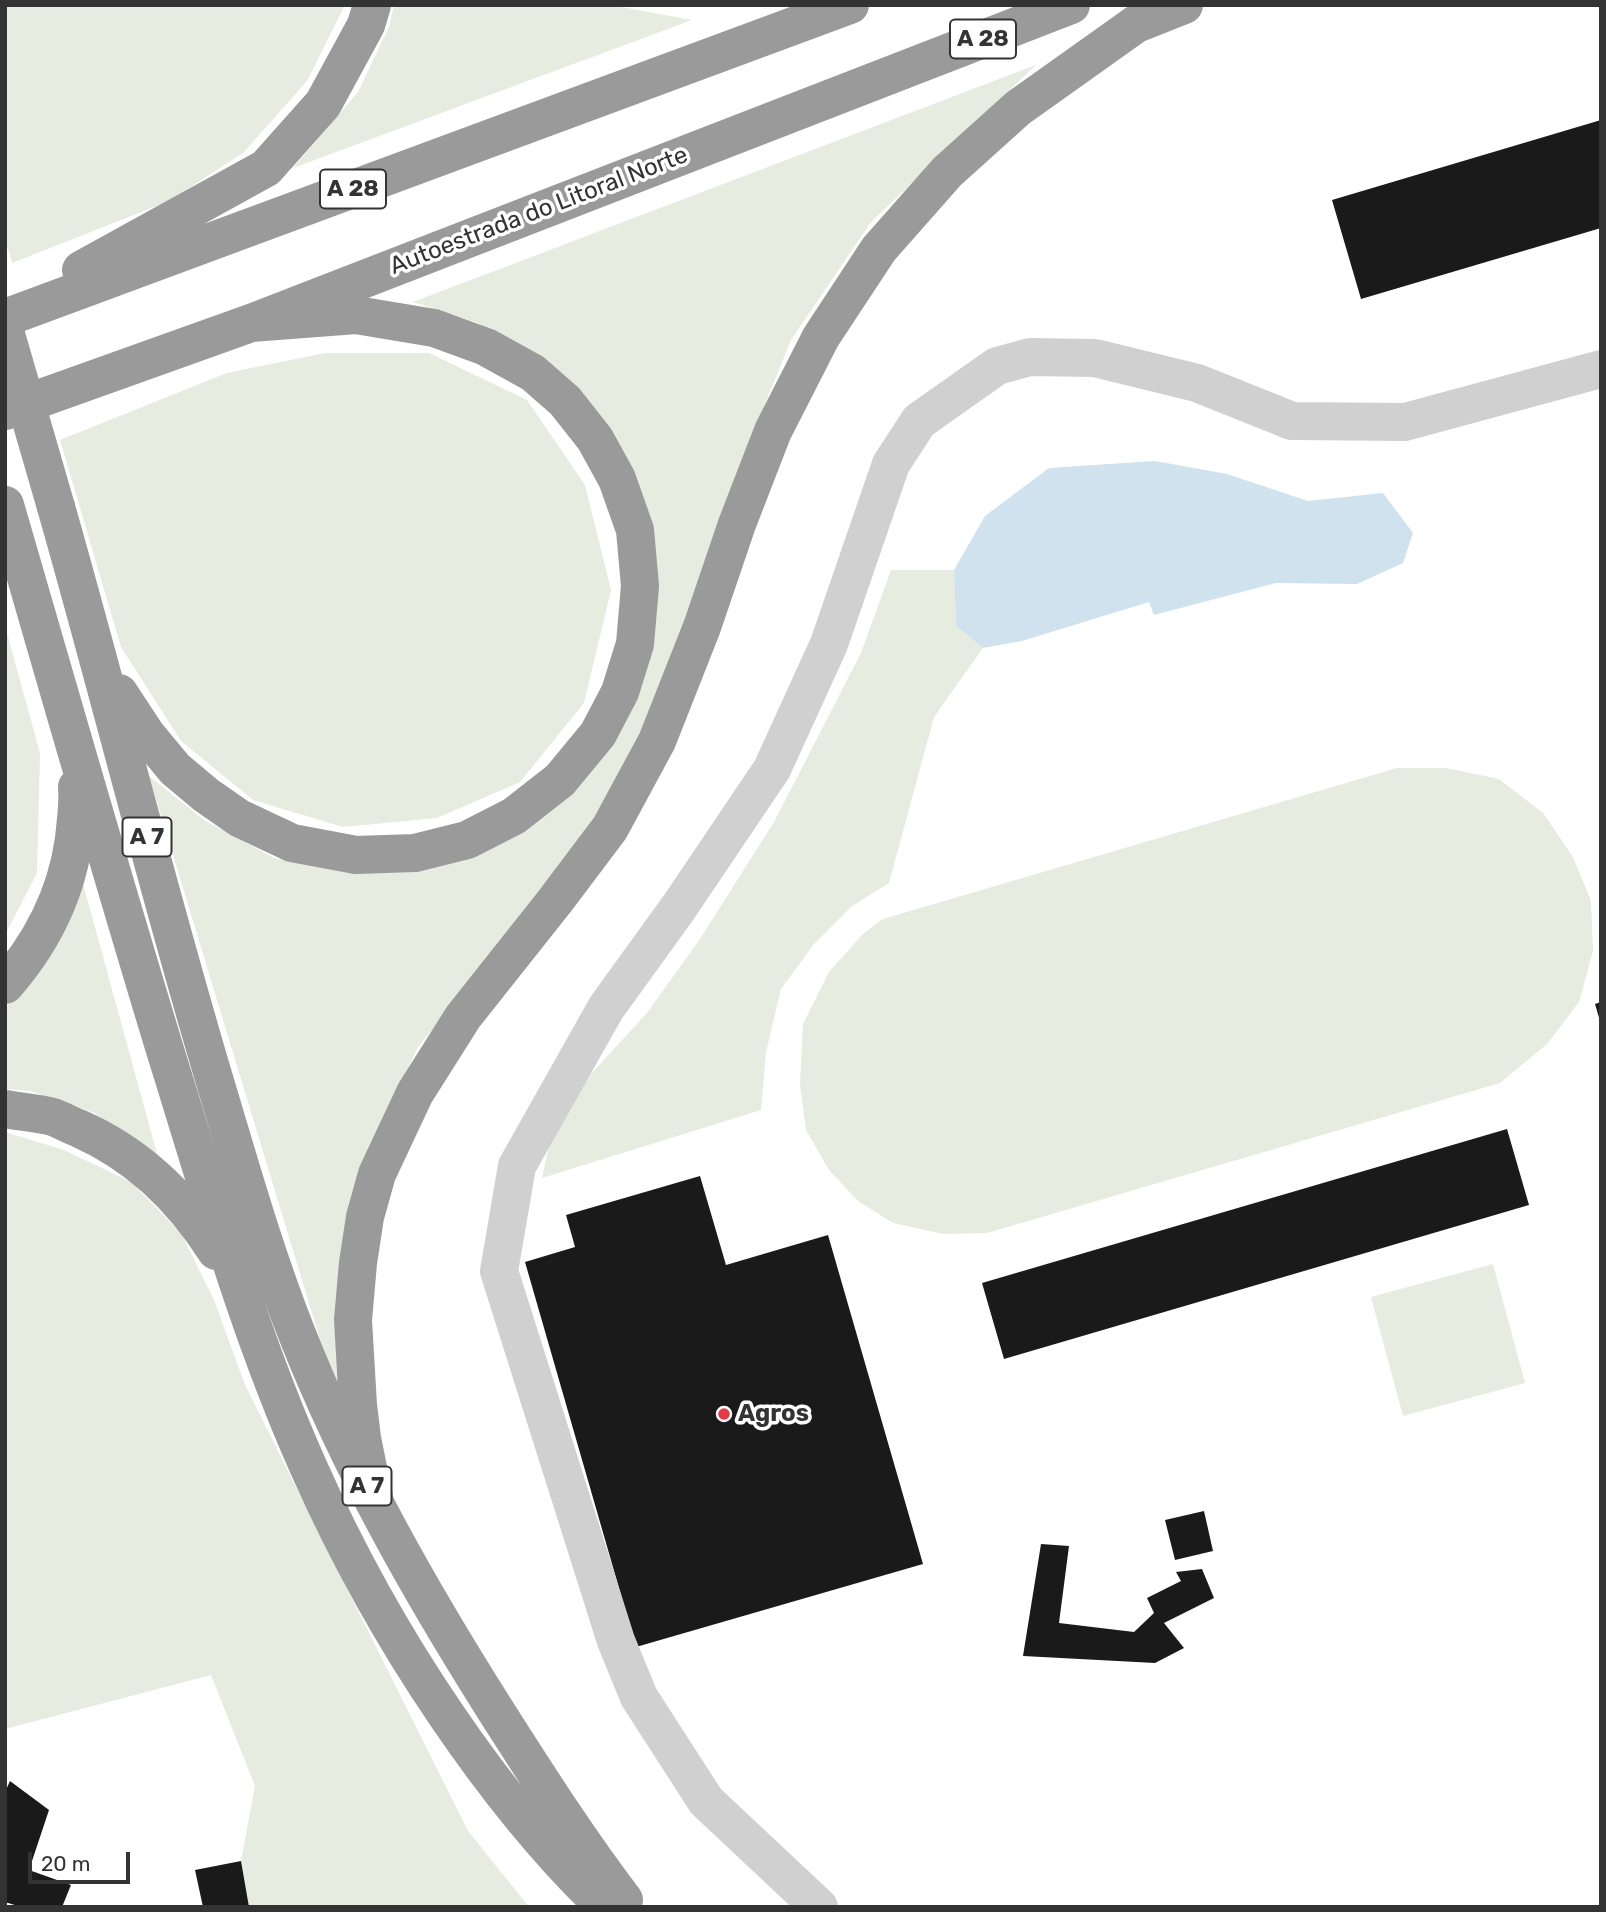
<!DOCTYPE html>
<style>
body{margin:0}
#map{position:relative;width:1606px;height:1912px;overflow:hidden;background:#fff;font-family:Rubik,sans-serif}
canvas{display:block}
.frame{position:absolute;inset:0;border:7px solid #333;pointer-events:none}
.scale{position:absolute;left:28px;top:1852px;width:102px;height:32px;box-sizing:border-box;border:4px solid #333;border-top:0;padding-left:9px;font-size:21px;line-height:24px;white-space:nowrap;color:#333;-webkit-text-stroke:5px #fff;paint-order:stroke}
</style>
<div id="map">
<canvas width="1606" height="1912"></canvas>
<div class="frame"></div>
<div class="scale">20 m</div>
</div>
<script>
const ctx = document.querySelector('canvas').getContext('2d');
ctx.lineJoin = 'round';
function fill(path, color) {
  ctx.fillStyle = color;
  ctx.fill(path, 'evenodd');
}
function trace(path, color, width, dash) {
  ctx.strokeStyle = color;
  ctx.lineWidth = width;
  ctx.lineCap = dash ? 'butt' : 'round';
  ctx.setLineDash(dash || []);
  ctx.stroke(path);
}
function label(font, color, halo, rows, align = 'center') {
  ctx.font = font + ' Rubik,sans-serif';
  ctx.lineWidth = 7;
  ctx.setLineDash([]);
  ctx.textBaseline = 'middle';
  ctx.strokeStyle = halo;
  ctx.fillStyle = color;
  for (const [text, x, y, turn = 0] of rows) {
    ctx.save();
    ctx.translate(x, y);
    ctx.rotate((+turn || 0) * Math.PI / 180);
    ctx.textAlign = isNaN(turn) ? turn : align;
    if (halo) ctx.strokeText(text, 0, 0);
    ctx.fillText(text, 0, 0);
    ctx.restore();
  }
}
fill(new Path2D(`
 M5 5H345L307 81 243 153 169 201 12 263 5 238Z
 M394 5H611L692 20 293 168 358 92 389 27Z
 M1036 65 871 222 791 340 730 490 666 683 611 793 527 913 418 1047 358 1174 339 1402 149 776 204 820 274 858 348 873 435 867 586 778 652 595 544 362 478 323 413 302Z
 M325 353H429L527 400 585 485 611 590 584 703 520 782 437 818 343 827 253 800 181 741 121 647 60 440 227 373Z
 M891 570H954L956 626 983 648 934 717 889 883 852 906 814 944 781 989 766 1052 761 1110 542 1178 552 1133 591 1074 647 1013 700 939 774 822 861 653Z
 M5 626 40 753 37 873 5 935Z
 M1397 768H1446L1499 779 1543 813 1573 857 1591 901 1593 951 1579 1002 1547 1044 1500 1083 987 1233 943 1234 893 1223 858 1201 829 1170 806 1130 800 1084 803 1024 829 972 864 933 883 919Z
 M79 869 159 1161 95 1113 30 1091 5 1089V1009L53 946Z
 M5 1132 64 1150 131 1182 181 1233 214 1300 245 1385 468 1831 529 1907H249L241 1861 255 1786 211 1675 5 1729Z
 M1493 1264 1525 1383 1403 1416 1371 1297Z`), '#e6ecdf');
fill(new Path2D(`
 M1155 461 1227 474 1308 501 1383 493 1413 533 1403 563 1357 584 1276 583 1154 615 1149 602 1022 641 983 648 956 626 954 570 985 516 1049 468Z`), '#cfe2ee');
fill(new Path2D(`
 M1601 120V228L1361 299 1332 200Z
 M1601 1002V1020L1600 1021 1595 1004Z
 M1507 1129 1529 1205 1004 1359 982 1283Z
 M700 1176 726 1265 828 1235 923 1564 636 1647 525 1262 575 1247 566 1215Z
 M1204 1511 1213 1551 1175 1560 1165 1520Z
 M1041 1544 1069 1546 1059 1623 1134 1632 1154 1613 1147 1598 1181 1581 1176 1572 1202 1569 1214 1598 1164 1623 1184 1648 1155 1663 1023 1656Z
 M10 1781 49 1810 29 1870 71 1885 62 1907H21L5 1902V1792Z
 M241 1861 249 1907H203L195 1870Z`), '#1a1a1a');
trace(new Path2D(`
 M819 1907 706 1801 639 1697 616 1641 499 1271 517 1166 606 1008 679 907 772 769 829 644 891 464 919 421 997 366 1030 357 1095 358 1197 383 1292 421 1405 422 1601 369`), '#d0d0d0', 38);
trace(new Path2D(`
 M81 270 266 168 323 104 366 25 372 5
 M5 318 850 5
 M5 411 251 323 1071 5
 M5 505C59 691 112 877 169 1063 211 1198 250 1336 308 1466 347 1554 393 1637 447 1716 494 1785 545 1850 605 1907
 M56 507C112 703 160 900 219 1095 243 1175 266 1256 297 1334 349 1466 420 1591 496 1711 537 1775 578 1840 624 1900
 M119 693 146 734 175 769 206 795 239 818 292 843 356 855 415 853 467 840 514 816 560 780 598 734 620 692 635 644 640 586 635 530 617 479 595 439 565 401 533 373 486 347 434 328 356 315 251 323
 M5 985C46 938 72 882 76 819 77 809 78 798 77 787
 M5 1109C21 1112 38 1113 53 1117 61 1120 70 1125 78 1128 137 1154 182 1197 216 1251
 M375 1503 362 1438 358 1405 353 1320 358 1263 365 1217 377 1174 415 1093 463 1017 555 901 610 828 657 741 702 627 737 524 773 431 821 337 879 249 947 172 1018 108 1136 24 1184 5`), '#9a9a9a', 38);
trace(new Path2D(`
 M5 331 56 507`), '#9a9a9a', 38);
for (const [x, y, r, color] of [
 [724,1414,7,"#e63946"]
]) {
  const dot = new Path2D();
  dot.arc(x, y, r, 0, 2 * Math.PI);
  ctx.fillStyle = color;
  ctx.fill(dot);
  trace(dot, '#fff', 2.5);
}
for (const [x, y, w] of [
 [983,39,66],
 [353,189,66],
 [147,837,49],
 [367,1486,49]
]) {
  const box = new Path2D();
  box.roundRect(x - w / 2, y - 19.5, w, 39, 5);
  ctx.fillStyle = '#fff';
  ctx.fill(box);
  trace(box, '#333', 2);
}
label('bold 23px', '#333', null, [
 ["A 28",983,39],
 ["A 28",353,189],
 ["A 7",147,837],
 ["A 7",367,1486]
]);
label('24px', '#333', '#fff', [
 ["Autoestrada do Litoral Norte",539,211,-21]
]);
label('bold 24px', '#333', '#fff', [
 ["Agros",738,1414]
], 'left');
</script>
